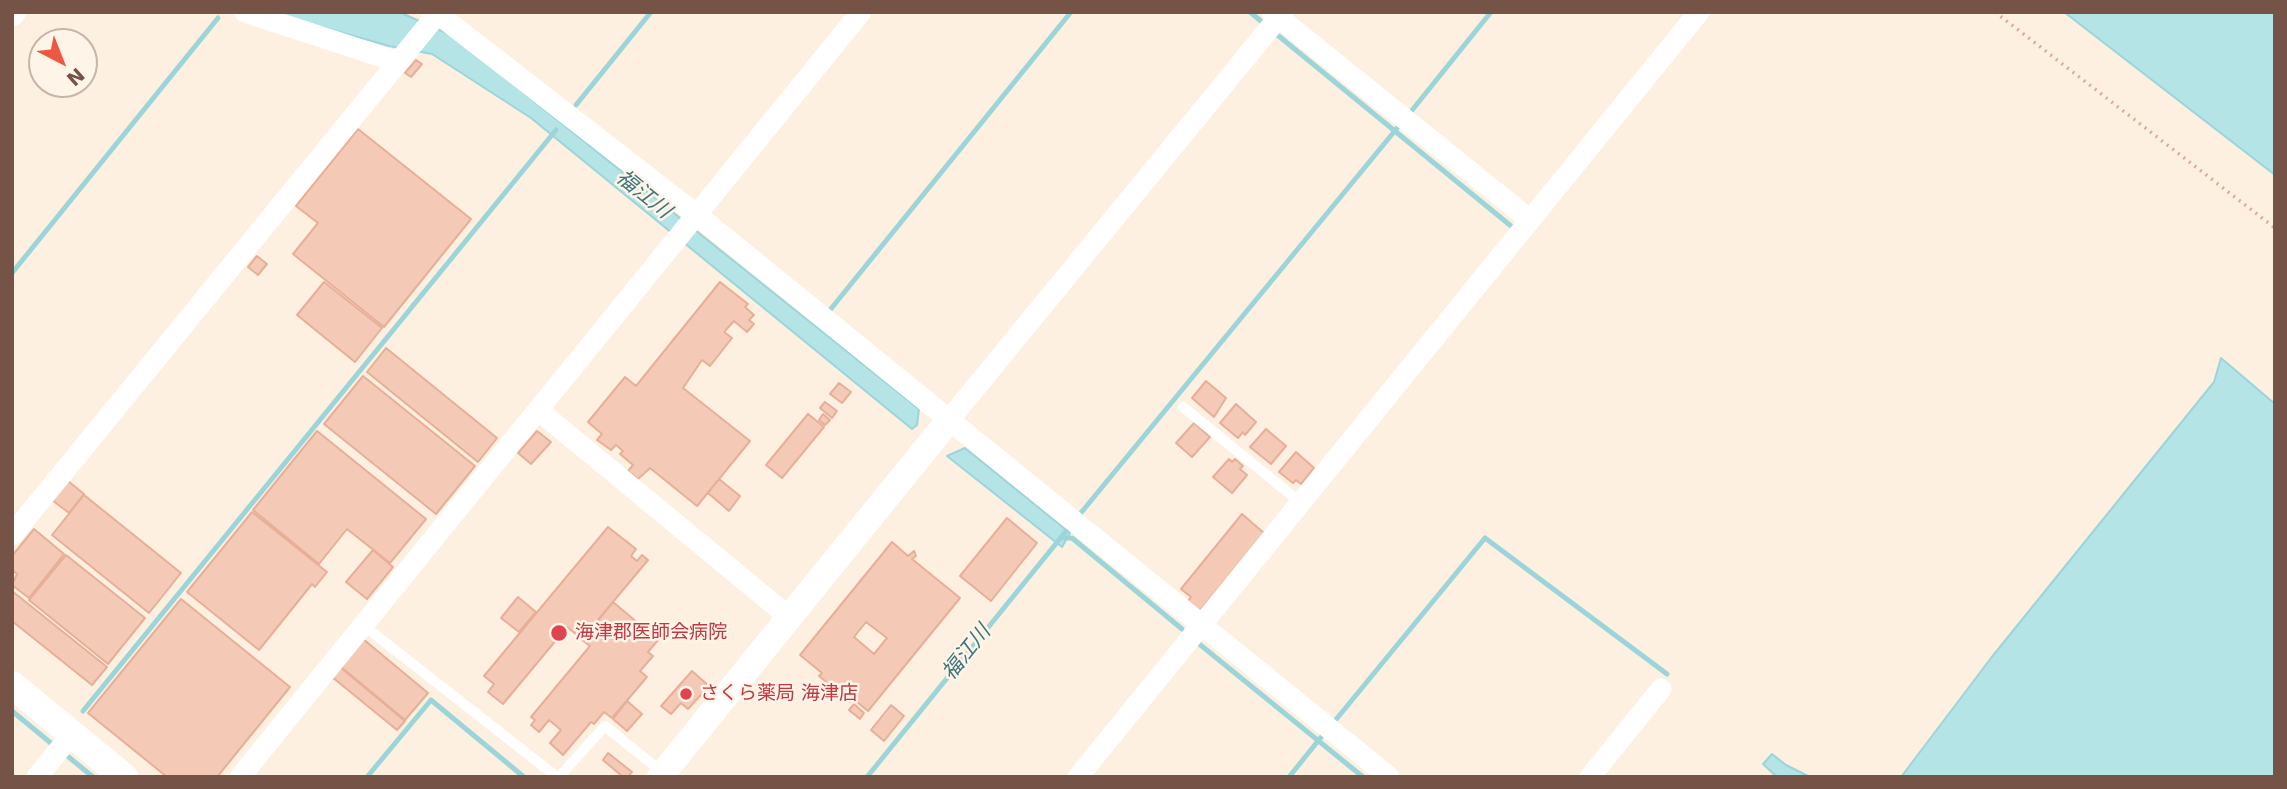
<!DOCTYPE html>
<meta charset="utf-8">
<style>
body{margin:0}
#map{position:relative;width:2287px;height:789px;overflow:hidden;background:#fdf0e1;font-family:"DejaVu Sans",sans-serif}
canvas{display:block}
.frame{position:absolute;inset:0;border:14px solid #755447;pointer-events:none}
.north{position:absolute;left:28px;top:28px;width:70px;height:70px;box-sizing:border-box;background:#fff4e8;border:2px solid #c8b4a8;border-radius:50%;rotate:138deg;font-size:19px;font-weight:700;line-height:28px;text-align:center;color:#755447}
.north::after{content:'';display:block;margin:auto;width:24px;height:32px;background:#ed5940;clip-path:polygon(50% 0,100% 100%,50% 72%,0 100%)}
</style>
<div id="map">
<canvas width="2287" height="789"></canvas>
<div class="frame"></div>
<div class="north">N</div>
</div>
<script>
const ctx = document.querySelector('canvas').getContext('2d');
ctx.lineJoin = 'round';
function fill(path, color) {
  ctx.fillStyle = color;
  ctx.fill(path, 'evenodd');
}
function trace(path, color, width, dash) {
  ctx.strokeStyle = color;
  ctx.lineWidth = width;
  ctx.lineCap = dash ? 'butt' : 'round';
  ctx.setLineDash(dash || []);
  ctx.stroke(path);
}
function label(font, color, halo, rows, align = 'center') {
  ctx.font = font + ' "DejaVu Sans","Noto Sans JP",sans-serif';
  ctx.lineWidth = 5;
  ctx.setLineDash([]);
  ctx.textBaseline = 'middle';
  ctx.strokeStyle = halo;
  ctx.fillStyle = color;
  for (const [text, x, y, turn = 0] of rows) {
    ctx.save();
    ctx.translate(x, y);
    ctx.rotate((+turn || 0) * Math.PI / 180);
    ctx.textAlign = isNaN(turn) ? turn : align;
    if (halo) ctx.strokeText(text, 0, 0);
    ctx.fillText(text, 0, 0);
    ctx.restore();
  }
}
const water = new Path2D(`
 M270 12H399L451 35 919 409 917 425 912 429 531 118 432 54 389 46Z
 M2064 12H2275V175Z
 M2221 358 2275 404V777H1901L1991 658 2214 382Z
 M965 448 1070 533 1062 547 947 456Z
 M1772 754 1786 765 1810 777H1777L1763 764Z`);
fill(water, '#b5e4e7');
trace(water, '#9bd5d9', 2);
trace(new Path2D(`
 M1250 12 1262 22
 M1275 33 1511 226
 M576 105 651 12
 M1409 114 1491 12
 M12 273 218 18
 M830 310 1071 12
 M1080 514 1398 127
 M1063 538H1072L1182 629
 M1198 643 1363 777
 M12 711 52 744
 M83 711 556 130
 M1334 722 1485 538 1667 674
 M65 754 93 777
 M367 777 431 700 524 777
 M867 777 1067 530
 M1289 777 1322 736`), '#9bd5d9', 5);
const building = new Path2D(`
 M416 60 422 64 411 77 405 73Z
 M358 129 471 219 384 327 293 254 318 223 296 206Z
 M257 256 267 264 258 275 248 267Z
 M324 282 382 328 355 362 297 315Z
 M720 282 748 304 745 307 754 315 749 320 754 324 747 332 734 321 724 332 732 338 710 366 702 360 683 388 750 441 697 506 650 468 638 479 628 471 633 465 620 454 623 451 616 445 611 450 597 440 602 434 588 422 625 377 636 386Z
 M386 348 497 438 478 462 367 372Z
 M363 376 475 466 436 514 324 424Z
 M1206 381 1226 398 1214 417 1192 398Z
 M839 383 851 392 842 403 830 394Z
 M825 402 837 411 832 418 820 408Z
 M1236 404 1256 422 1245 435 1243 432 1238 438 1220 423Z
 M808 414 824 427 782 478 766 465Z
 M823 414 830 420 825 425 819 420Z
 M1194 423 1210 437 1192 457 1176 443Z
 M1266 429 1286 446 1271 464 1250 447Z
 M317 431 426 519 390 563 347 529 319 564 253 510Z
 M537 431 551 442 531 464 518 453Z
 M1296 452 1314 468 1301 484 1296 480 1293 483 1279 472Z
 M1229 459 1232 462 1235 459 1243 466 1240 469 1247 475 1232 493 1213 477Z
 M719 479 740 496 729 511 708 493Z
 M68 481 84 494 69 513 52 500Z
 M84 495 181 573 149 613 52 535Z
 M252 512 327 572 315 587 312 584 259 650 187 592Z
 M1242 514 1264 533 1197 614 1185 605 1191 597 1181 589Z
 M1007 518 1037 543 991 601 960 576Z
 M608 527 636 549 631 556 637 561 642 555 648 560 582 639 567 627 503 704 488 692 494 684 484 676Z
 M34 529 64 554 29 598 12 585 17 574 12 570V556Z
 M892 542 908 556 914 551 916 556 912 559 960 598 868 711 851 697 850 702 844 701 843 696 819 676 822 673 800 655ZM866 622 887 638 874 654 854 637Z
 M373 550 393 567 367 599 346 582Z
 M66 555 145 618 108 664 29 600Z
 M12 591 107 667 92 685 12 621Z
 M518 597 536 612 519 632 501 618Z
 M181 599 290 687 217 777H167L88 713Z
 M613 602 658 640 648 652 653 656 640 671 647 677 612 718 604 712 594 724 591 722 563 755 550 743 561 730 549 720 539 732 531 725 535 720 531 717 590 646 582 640Z
 M363 639 428 693 405 720 340 666Z
 M340 667 405 721 397 730 332 677Z
 M692 671 709 686 688 709 681 703 671 714 661 706Z
 M627 701 642 714 627 731 613 719Z
 M854 704 864 713 860 719 849 710Z
 M891 705 904 716 884 741 871 730Z
 M608 753 632 772 628 777H623L603 760Z`);
fill(building, '#f4cab7');
trace(building, '#e7af97', 2);
trace(new Path2D(`
 M1995 12 2275 228`), '#d8ae9b', 3.5, [2, 5]);
trace(new Path2D(`
 M1183 407 1301 503
 M363 625 557 777
 M559 777 605 726 663 773`), '#fff', 10);
trace(new Path2D(`
 M245 12 398 62
 M431 12 438 14 697 215 1389 777
 M1272 12 1530 220
 M538 410 789 617
 M949 420 1283 12
 M12 535 439 12
 M37 777 72 734
 M240 777 861 12
 M1078 777 1699 12
 M1590 777 1661 689`), '#fff', 21);
trace(new Path2D(`
 M12 13 13 12
 M660 777 949 420`), '#fff', 26);
trace(new Path2D(`
 M12 685 124 777`), '#fff', 28);
for (const [x, y, r, color] of [
 [559,633,9,"#e0444e"],
 [686,694,7,"#e0444e"]
]) {
  const dot = new Path2D();
  dot.arc(x, y, r, 0, 2 * Math.PI);
  ctx.fillStyle = color;
  ctx.fill(dot);
  trace(dot, '#fff4e8', 2.5);
}
label('19px', '#be3a42', '#fff4e8', [
 ["海津郡医師会病院",575,633],
 ["さくら薬局 海津店",700,694]
], 'left');
label('italic 21px', '#3a767c', '#fff4e8', [
 ["福江川",643,195,39],
 ["福江川",967,653,-51]
]);
</script>
